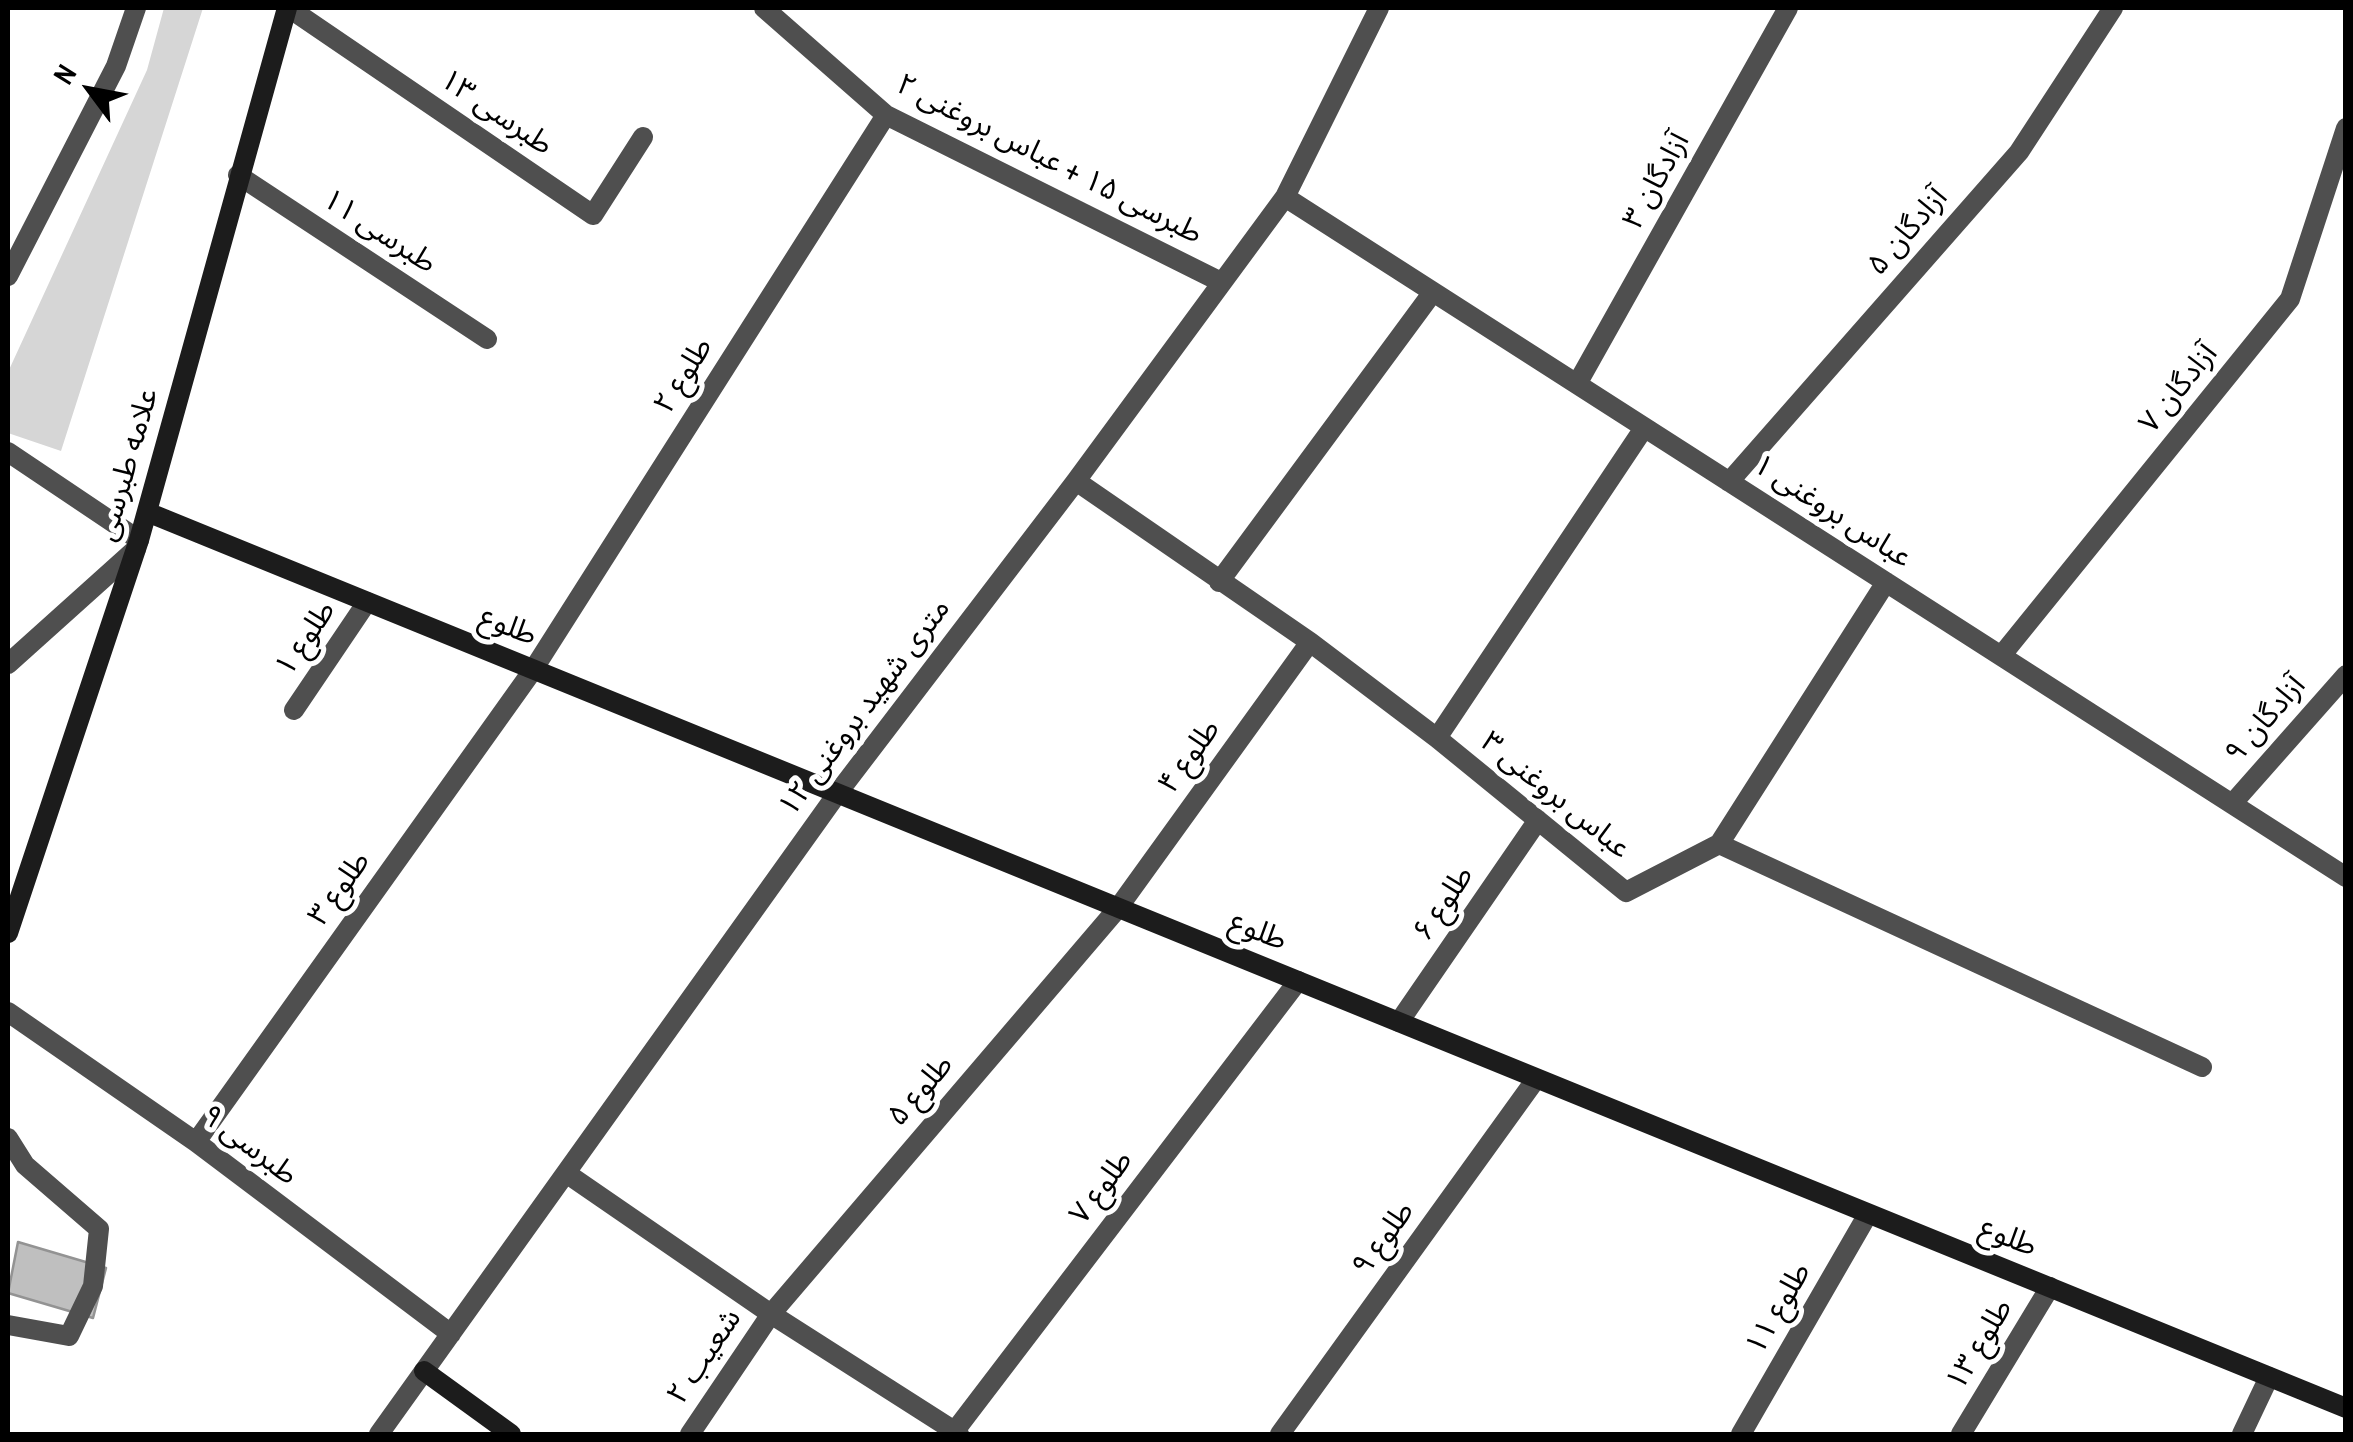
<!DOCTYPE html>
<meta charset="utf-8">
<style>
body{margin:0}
#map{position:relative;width:2353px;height:1442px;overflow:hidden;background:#fff;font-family:"Archivo Narrow",sans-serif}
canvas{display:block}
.frame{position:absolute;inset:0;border:10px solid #000;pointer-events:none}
.north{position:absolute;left:40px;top:40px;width:100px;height:100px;-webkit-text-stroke:8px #fff;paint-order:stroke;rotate:302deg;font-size:28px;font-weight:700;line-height:40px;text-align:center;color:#000}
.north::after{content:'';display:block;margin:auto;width:35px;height:45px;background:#000;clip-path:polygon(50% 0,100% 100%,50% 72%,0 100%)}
</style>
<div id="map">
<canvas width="2353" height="1442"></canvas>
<div class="frame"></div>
<div class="north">N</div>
</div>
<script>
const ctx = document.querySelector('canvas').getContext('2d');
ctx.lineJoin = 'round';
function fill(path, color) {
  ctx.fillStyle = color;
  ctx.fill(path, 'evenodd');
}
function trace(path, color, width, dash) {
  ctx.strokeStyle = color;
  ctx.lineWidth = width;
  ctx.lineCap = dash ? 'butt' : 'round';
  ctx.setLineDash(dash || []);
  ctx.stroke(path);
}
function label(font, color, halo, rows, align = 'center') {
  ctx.font = font + ' "Archivo Narrow","Noto Sans Arabic",sans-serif';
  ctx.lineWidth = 10;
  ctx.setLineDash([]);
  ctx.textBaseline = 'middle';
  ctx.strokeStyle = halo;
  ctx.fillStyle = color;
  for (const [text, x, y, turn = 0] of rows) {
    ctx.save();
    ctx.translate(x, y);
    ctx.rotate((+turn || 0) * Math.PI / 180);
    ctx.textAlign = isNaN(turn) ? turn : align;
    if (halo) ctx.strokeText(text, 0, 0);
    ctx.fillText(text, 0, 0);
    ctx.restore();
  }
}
fill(new Path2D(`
 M164 8H203L61 451 8 433V372L147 70Z`), '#d6d6d6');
const building = new Path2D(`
 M18 1242 106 1268 93 1318 8 1293Z`);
fill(building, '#bfbfbf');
trace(building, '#939393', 2.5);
trace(new Path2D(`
 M8 1138 25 1165 99 1229 93 1286 69 1336 8 1325`), '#4f4f4f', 20);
trace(new Path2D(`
 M289 8 593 215 643 137
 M764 8 886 115 1221 282
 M238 175 487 339
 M1285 197 2346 877
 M8 276 116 66 136 8
 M1577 384 1788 8
 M8 452 139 540
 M1076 481 1310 642 1437 738 1626 892 1719 844 2202 1067
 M1729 482 2019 152 2113 8
 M1219 582 1433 292
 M2001 656 2290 299 2346 128
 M8 664 136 549
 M294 710 367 602
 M1437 738 1644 428
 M2232 804 2346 675
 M1719 844 1886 582
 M8 1012 196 1142 451 1334
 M1399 1022 1538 820
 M196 1142 533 670 886 115
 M566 1173 771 1314 959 1434
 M954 1432 1298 981
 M379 1434 837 794 1076 481 1285 197 1379 8
 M690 1434 771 1314 1118 908 1310 642
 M1280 1434 1536 1079
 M1741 1434 1868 1214
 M1961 1434 2050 1287
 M2242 1434 2269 1377`), '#4f4f4f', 20);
trace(new Path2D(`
 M147 512 2346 1408
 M8 933 139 540 287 8
 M424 1371 511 1434`), '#1c1c1c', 20);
label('30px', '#000', '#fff', [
 ["طبرسی ۱۳",496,113,34],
 ["طبرسی ۱۵ + عباس بروغنی ۲",1049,160,27],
 ["آزادگان ۳",1657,181,-61],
 ["طبرسی ۱۱",379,232,33],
 ["آزادگان ۵",1908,232,-49],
 ["طلوع ۲",684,376,-58],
 ["آزادگان ۷",2179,389,-51],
 ["علامه طبرسی",128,465,-74],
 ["عباس بروغنی ۱",1832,512,33],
 ["طلوع",508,627,22],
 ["طلوع ۱",306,639,-56],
 ["۱۲ متری شهید بروغنی",865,708,-53],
 ["آزادگان ۹",2266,720,-49],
 ["طلوع ۴",1190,757,-54],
 ["عباس بروغنی ۳",1555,796,39],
 ["طلوع ۳",340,889,-54],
 ["طلوع ۶",1444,904,-56],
 ["طلوع",1258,932,22],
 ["طلوع ۵",921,1091,-49],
 ["طبرسی ۹",249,1146,37],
 ["طلوع ۷",1102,1188,-53],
 ["طلوع",2008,1238,22],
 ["طلوع ۹",1384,1239,-54],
 ["طلوع ۱۱",1779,1309,-60],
 ["طلوع ۱۳",1980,1345,-59],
 ["شعیب ۲",705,1357,-56]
]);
</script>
